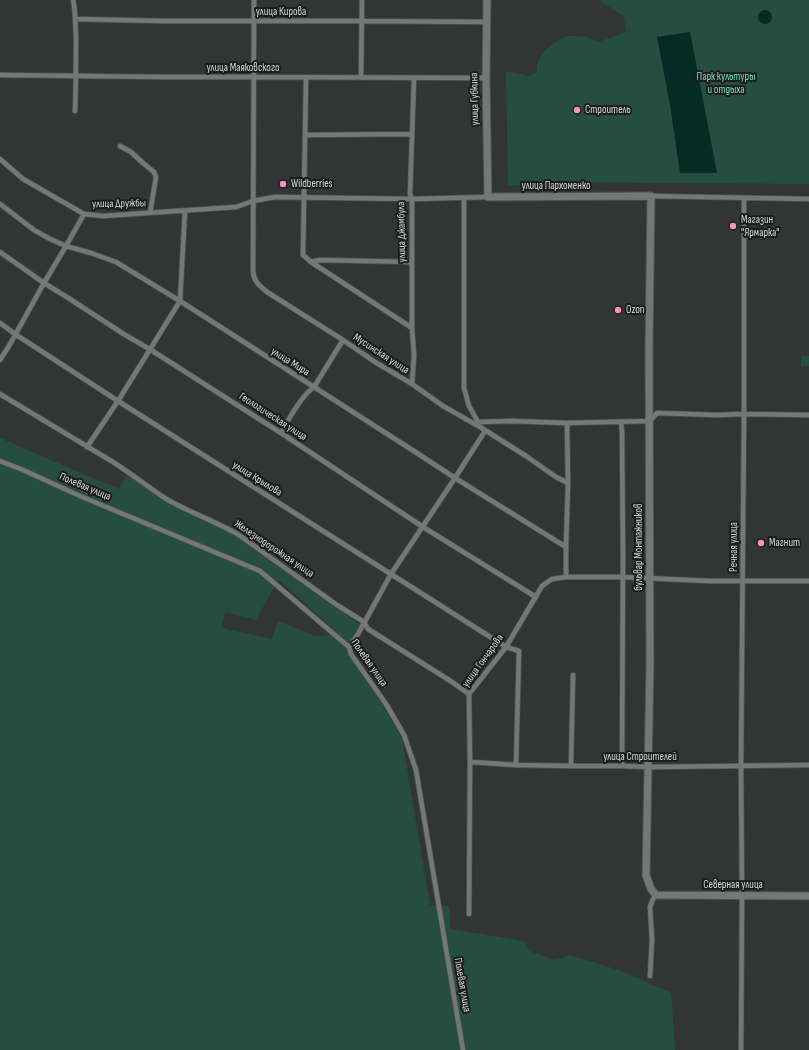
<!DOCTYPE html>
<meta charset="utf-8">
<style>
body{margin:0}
canvas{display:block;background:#313634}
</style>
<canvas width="809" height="1050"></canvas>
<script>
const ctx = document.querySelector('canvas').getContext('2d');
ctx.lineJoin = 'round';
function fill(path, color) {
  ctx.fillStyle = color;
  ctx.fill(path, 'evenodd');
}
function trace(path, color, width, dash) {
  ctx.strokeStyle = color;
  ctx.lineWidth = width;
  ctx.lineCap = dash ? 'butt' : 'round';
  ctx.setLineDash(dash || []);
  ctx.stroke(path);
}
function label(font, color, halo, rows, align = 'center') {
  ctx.font = font + ' "Sofia Sans Condensed",sans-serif';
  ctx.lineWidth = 4;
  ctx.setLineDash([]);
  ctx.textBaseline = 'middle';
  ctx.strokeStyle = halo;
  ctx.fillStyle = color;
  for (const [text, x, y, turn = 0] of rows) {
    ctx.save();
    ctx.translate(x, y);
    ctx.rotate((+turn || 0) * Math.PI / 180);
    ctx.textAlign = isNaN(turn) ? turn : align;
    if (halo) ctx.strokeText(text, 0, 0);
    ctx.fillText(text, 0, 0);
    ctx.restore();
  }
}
fill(new Path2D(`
 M599 0H809V184L565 182 562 187 508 185 506 71 529 76 537 73C535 56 554 39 570 36 574 36 581 36 585 37 590 37 595 41 600 41 604 41 622 33 627 31L623 16Z
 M801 356H809V366H801Z
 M0 438 83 474 119 489 126 475 171 504 228 531 258 550 360 625 345 647 380 701 402 738 430 905 449 906 450 929 524 941 529 951 555 960 570 955 621 971 671 993 675 1050H0ZM279 580 335 630 331 635 323 636H315L278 621 272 639 221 628 225 612 256 620 270 594Z`), '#254e41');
fill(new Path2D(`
 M758 17a7 7 0 1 1 14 0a7 7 0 1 1-14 0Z
 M690 32 717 173H680L670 105 657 37Z`), '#042c22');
const street = new Path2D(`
 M73 0C76 12 75 25 76 37 76 62 76 86 75 111
 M254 0 253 271C254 282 259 285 267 292L343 340 375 362 412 384 443 406 480 427 526 456 556 477 568 483
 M75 19 163 21H361L486 22
 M0 75 164 77H254L486 78
 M361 77 362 0
 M306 78 303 255 311 262 412 328
 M306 135 412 134
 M120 146 131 152 143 163 154 172 156 177 150 213
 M0 159 23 179 84 214 103 216 236 207 253 201 275 197 412 199 488 197
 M651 196 809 199
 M464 198V388L469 406 478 422
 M0 204 34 230 50 239 66 246 91 253 116 262 180 301 420 455 455 478 566 547
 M0 252 44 283 70 299 122 333 151 350 281 433 423 527 536 597
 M311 262 320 260 412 262
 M0 323 15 334 118 401 506 647 519 651 516 765
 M0 360 9 346 44 283 66 246 84 214
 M412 384 414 355 412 328V199L410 194 414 78
 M0 394C38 417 75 439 113 462 132 474 149 488 168 500 191 513 217 522 239 535L337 605 364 622 368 629 449 680 469 694
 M621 422 622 432 623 555 622 766
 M475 424 478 422 512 421 567 423 650 421 657 413 717 415 744 414 809 415
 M281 433C288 420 302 395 314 387L343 340
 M87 447 118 401 180 301 185 211
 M0 461 21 469 80 496 260 571 349 647 351 654 386 704 404 735 416 770 463 1050
 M566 577V547L568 483 567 423
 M349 647 358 634 391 574 455 478 485 431
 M470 762 516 765 571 766H622L653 767 809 765
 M571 766 573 675
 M469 914 470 762 469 694 506 647 542 586 552 579 566 577H622L709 581H809
 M650 976 652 940 650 907 653 899 656 895
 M741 1050 742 896 741 766 744 414V198`);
const secondary = new Path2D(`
 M487 0 486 78 488 197 651 196 649 347 650 666 646 875 651 889 656 895 809 896`);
trace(street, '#4d5150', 6);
trace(secondary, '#4d5150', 9);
trace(street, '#737876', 4.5);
trace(secondary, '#737876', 7);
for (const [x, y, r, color] of [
 [577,110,4,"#fc8fc1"],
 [283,184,4,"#fc8fc1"],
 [733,226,4,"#fc8fc1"],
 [618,310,4,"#fc8fc1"],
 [761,543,4,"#fc8fc1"]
]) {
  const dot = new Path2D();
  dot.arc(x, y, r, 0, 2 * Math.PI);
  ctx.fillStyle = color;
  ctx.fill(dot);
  trace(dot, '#1b1d1c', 1.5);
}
label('11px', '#d3d6d5', '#1b1d1c', [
 ["улица Кирова",281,12],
 ["улица Маяковского",243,68],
 ["улица Губкина",475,99,-91],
 ["улица Пархоменко",556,186],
 ["улица Дружбы",119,204,-1],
 ["улица Джамбула",402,232,-91],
 ["Мусинская улица",381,354,33],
 ["улица Мира",290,362,32],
 ["Геологическая улица",273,417,33],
 ["улица Крылова",257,479,32],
 ["Полевая улица",85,487,23],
 ["бульвар Монтажников",639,547,-90],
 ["Речная улица",734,547,-90],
 ["Железнодорожная улица",274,549,34],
 ["улица Гончарова",483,661,-54],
 ["Полевая улица",369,663,55],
 ["улица Строителей",640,757],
 ["Северная улица",733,885],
 ["Полевая улица",462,985,80]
]);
label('11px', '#74debf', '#1b1d1c', [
 ["Парк культуры",726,77],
 ["и отдыха",726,90]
]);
label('11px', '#d3d6d5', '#1b1d1c', [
 ["Строитель",585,110],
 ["Wildberries",291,184],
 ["Магазин",741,220],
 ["\"Ярмарка\"",741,233],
 ["Ozon",626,310],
 ["Магнит",769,543]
], 'left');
</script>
